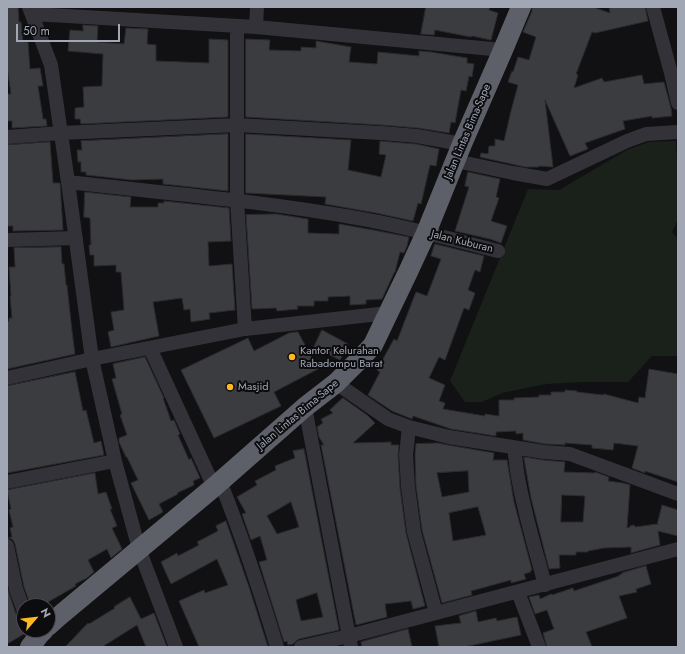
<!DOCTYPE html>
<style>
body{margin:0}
#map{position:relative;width:685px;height:654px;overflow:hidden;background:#111113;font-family:Jost,sans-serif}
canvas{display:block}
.frame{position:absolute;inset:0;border:8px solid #a1a7b4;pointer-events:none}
.north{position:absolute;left:16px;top:598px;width:40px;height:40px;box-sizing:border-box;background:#0c0c0e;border:1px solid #484a50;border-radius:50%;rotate:62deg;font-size:11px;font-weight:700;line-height:16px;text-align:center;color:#a1a7b4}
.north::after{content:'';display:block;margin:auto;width:14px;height:18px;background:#ffb81d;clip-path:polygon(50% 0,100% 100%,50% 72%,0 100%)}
.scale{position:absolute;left:16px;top:24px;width:104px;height:18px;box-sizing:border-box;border:2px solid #a1a7b4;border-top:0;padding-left:5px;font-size:12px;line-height:14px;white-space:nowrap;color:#a1a7b4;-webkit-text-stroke:3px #0c0c0e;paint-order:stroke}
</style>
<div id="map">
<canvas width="685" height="654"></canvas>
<div class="frame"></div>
<div class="north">N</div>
<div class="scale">50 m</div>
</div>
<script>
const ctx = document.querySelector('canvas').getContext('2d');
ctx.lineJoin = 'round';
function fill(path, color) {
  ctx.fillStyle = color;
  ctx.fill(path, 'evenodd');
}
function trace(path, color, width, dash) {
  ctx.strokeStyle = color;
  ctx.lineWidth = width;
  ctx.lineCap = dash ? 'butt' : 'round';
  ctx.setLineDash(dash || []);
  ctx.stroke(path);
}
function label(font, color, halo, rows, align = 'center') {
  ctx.font = font + ' Jost,sans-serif';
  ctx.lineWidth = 4;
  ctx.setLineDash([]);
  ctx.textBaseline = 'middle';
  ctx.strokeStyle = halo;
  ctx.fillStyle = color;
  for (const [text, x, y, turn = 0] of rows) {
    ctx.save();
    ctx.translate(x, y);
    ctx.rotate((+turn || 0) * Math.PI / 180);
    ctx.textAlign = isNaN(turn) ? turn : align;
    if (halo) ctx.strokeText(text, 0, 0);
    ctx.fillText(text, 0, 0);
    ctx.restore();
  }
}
fill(new Path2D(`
 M676 141 678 179V219L672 232 678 239V356H652L628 382H583L546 384 502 393 482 402H465L450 381 528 189 559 190 627 150 648 142Z`), '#19211a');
const building = new Path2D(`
 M7 7H18L19 22H21L23 42H28L30 69 40 68 43 86H38L43 119H46L47 126 12 128V121H7V94H11L7 67Z
 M426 7H490L489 10 498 13 491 40 472 36 471 37 435 30 434 35 421 34Z
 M532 7H593L610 13 609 7H645L648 21 595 33 592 32 576 74 578 75 574 88 602 78 604 82 642 75 644 84 664 82 671 108 672 116 652 118V116L623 121 625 129 585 143 588 149 570 156 545 100 553 167 539 166V167H525L480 157 481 153 488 154 489 146H495V139L504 141 511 111 518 85 508 82 512 71 513 72 518 57 529 60 536 37 523 32 532 11Z
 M83 25 98 26 97 42 124 44 126 28 148 29 147 44 156 45V61L209 63V39L228 40V117L81 124 80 119H75V108L84 107 83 87 102 86 103 54 68 51 70 30 83 31Z
 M246 39 270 40 269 50 301 51V47L316 48V41L351 47 349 62 377 64 378 52 419 56V51L431 52 467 58V63L474 64 472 77 469 76 466 91 461 90 455 123 451 122 449 133 418 128 381 125 246 117Z
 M228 134V191L163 184V179L132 180 86 175V172H81V162H78L77 150H82L81 141Z
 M246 134 351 140 348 170 381 177 386 155 379 154 380 141 416 144 439 149 436 166 430 165 421 204 418 203 413 221 376 213 325 204 326 197 246 193Z
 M50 142 53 183H60L63 230 13 231V226H7V145Z
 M468 172 500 179 496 197 499 198 491 221 507 226 501 243 490 239 455 231 469 187 465 186Z
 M85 192 131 197 130 207H158V203H164V201L229 208 231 241 208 242 209 266 232 264 235 310 209 313 210 319 191 322 190 309 184 310 182 298 153 302 159 336 111 347 108 332 114 330 111 312 124 310 121 272H116V265L94 266V255H90L89 245H91L90 218 84 217Z
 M276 214 308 219V233L339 234V224L373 230 409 237 407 246 404 253 400 252 395 272 394 273 382 299 366 300V304L350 305V296L328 297V301H314V306H297L298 309 277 311 276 308 252 309 246 215Z
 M435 244 484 256 480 272 475 270 468 290 475 293 469 310 464 308 445 360 439 357 429 378 445 385 439 401 445 403 443 409 485 416V414L499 416V400H514V398L539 397V395H551V392H565V390L577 391V392L603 395 604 394 638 403 639 397 645 398 649 369 678 374V482L645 471V473L632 468 638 446 614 443 613 450 592 448V445L565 443V445L545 444 523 440V433L516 434V431L496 432V436L451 429 413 416 412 419 392 411 368 395 380 372 377 370 394 339 397 341 416 292 427 296 441 259 431 256Z
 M61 247 62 264H64L66 285H67L72 331 75 354 7 369V322L9 321V318H12L10 296H11L9 267H15L14 248Z
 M322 330 348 344 340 360 314 347Z
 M298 332 318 369 274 392 281 406 214 438 181 370 248 338 254 351 289 333Z
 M145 357 164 398H163L171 421 174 420 180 434 178 435 189 460 191 458 200 478 193 481 194 485 177 493 178 494 159 504 163 512 149 520 131 483 138 480 127 457H126L119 442V438L127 435 120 415 122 414 112 379 116 378 113 364Z
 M75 372 83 411 86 410 94 443 101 441 104 455 7 473V386Z
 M343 398 367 415 375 423 353 443 391 442V445H399L398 455 400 488 406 533 425 606 413 609 411 601 385 604 387 617 356 625 321 445H324L319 437 317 427 323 423 321 419 333 413 330 410Z
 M438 443 448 445 494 453 493 460H507L514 502 532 570 530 571 531 572 524 574 526 579 511 583V580L471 591 472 595 442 603 422 530 416 486 415 455 416 444ZM468 471 469 492 442 497 437 473ZM478 507 486 535 453 541 449 513Z
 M304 449 339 630 299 639 296 641 293 644 288 645 287 641 284 642 259 562 267 560 260 536 251 540 242 514 246 513 237 497 257 485 255 481 276 470 275 466 295 458 293 451ZM291 502 299 527 277 534 267 516ZM317 593 323 617 301 621 296 600Z
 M524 457 543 460 565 462 564 472 595 473V472L609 477 608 481 623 483 630 485 627 528 630 527V526L634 525 635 527 657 524V525L662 505 678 510V536L658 531 660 545 631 553V547L604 548 588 551V552H576V555H559L560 568 549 569 531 498ZM562 495 585 496 583 522H561Z
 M95 473 98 494 106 492 112 509H110L117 526 112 528 122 549 111 558 107 549 88 560 94 572 87 578 75 584 76 586 48 602 50 606H31L24 587 15 544 13 540 10 538H7L12 537 10 528 13 527 9 510 11 509 7 490Z
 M226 521 249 587 268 647H199L179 601 204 590 205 593 228 585 217 559 171 584 161 562 177 553 178 556 199 545 197 542 218 531 216 526Z
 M646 566 651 584 636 589 637 592 619 596 627 618 586 632 592 647H547L543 633 554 629 547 610 535 614 529 597 539 595 540 599 551 594 552 595 573 588 574 591 619 576V575L622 574V573Z
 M7 587 16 614 19 618 24 620V634L7 644Z
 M130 597 141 619 154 613 167 647H146L137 625 102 647H65L88 623 89 624 115 608 114 607Z
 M476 611 478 622 496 618 497 621 517 617 521 635 464 647H439L435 626 461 623 459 616Z
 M408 629 412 647H362L361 642Z`);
fill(building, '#3a3c40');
trace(building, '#2b2b2f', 1);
trace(new Path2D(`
 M29 7 51 65 68 182 92 359 115 461 139 549 176 647
 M653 7 671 73 678 103
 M33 14 256 27 503 50
 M237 26V200L245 329
 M256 27 257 7
 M7 137 61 133 237 125 381 133 417 136 462 144
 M456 161 513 173 547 179 627 141 646 134 678 132
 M68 182C165 193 261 201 357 218 404 226 451 239 498 251
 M7 240 76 238
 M150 348 214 487
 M7 378 92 359 245 329 388 313
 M336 383 388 419 409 427 449 437 544 452 570 454 678 494
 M305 407 351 647
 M409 427 406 455 408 487 414 532 436 613
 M514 447C515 455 516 463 517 471 523 510 535 547 545 585
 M220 481C242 536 260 591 277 647
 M7 482 115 461
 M7 546 16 589 24 611
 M518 592 539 647
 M301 647 349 636 678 549`), '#323238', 14);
trace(new Path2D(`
 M48 626 58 617 214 487 305 407 336 383 360 359 373 345 408 272 426 233 462 144 503 50 521 7
 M30 647 40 634 44 630`), '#5d6069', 20);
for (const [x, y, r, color] of [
 [292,357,4,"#ffb81d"],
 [230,387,4,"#ffb81d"]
]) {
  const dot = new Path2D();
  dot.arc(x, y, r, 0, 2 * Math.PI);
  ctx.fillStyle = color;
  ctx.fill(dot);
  trace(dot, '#0c0c0e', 1.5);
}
label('11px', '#a1a7b4', '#0c0c0e', [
 ["Jalan Lintas Bima-Sape",468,132,-67],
 ["Jalan Kuburan",462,242,14],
 ["Jalan Lintas Bima-Sape",298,415,-40]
]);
label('11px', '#a1a7b4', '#0c0c0e', [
 ["Kantor Kelurahan",300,351],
 ["Rabadompu Barat",300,364],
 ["Masjid",238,387]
], 'left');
</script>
